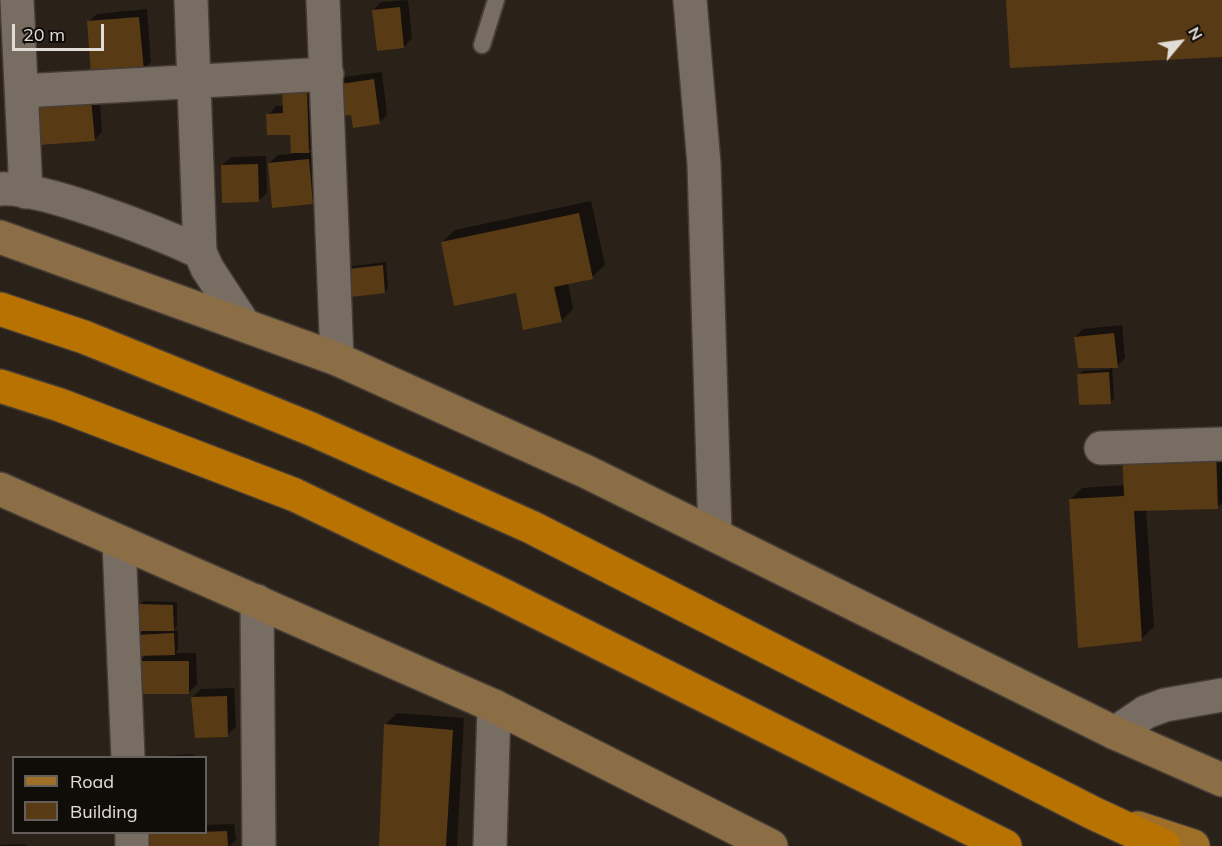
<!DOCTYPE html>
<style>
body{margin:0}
#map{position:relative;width:1222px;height:846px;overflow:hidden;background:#2a2118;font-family:Mulish,sans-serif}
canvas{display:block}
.legend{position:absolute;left:12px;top:756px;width:195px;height:78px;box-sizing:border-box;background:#100c08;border:2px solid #645f5a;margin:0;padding:8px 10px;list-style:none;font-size:18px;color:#e2dcd6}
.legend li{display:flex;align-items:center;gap:12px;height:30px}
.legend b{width:30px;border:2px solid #645f5a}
.north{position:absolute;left:1150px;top:12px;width:60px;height:60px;-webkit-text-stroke:4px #100c08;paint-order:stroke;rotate:61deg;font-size:16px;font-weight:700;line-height:24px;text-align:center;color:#e2dcd6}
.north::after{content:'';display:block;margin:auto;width:21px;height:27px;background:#e2dcd6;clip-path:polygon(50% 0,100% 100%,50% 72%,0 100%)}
.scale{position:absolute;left:12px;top:24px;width:92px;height:27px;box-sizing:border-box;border:3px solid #e2dcd6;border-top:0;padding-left:8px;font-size:18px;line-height:21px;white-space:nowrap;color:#e2dcd6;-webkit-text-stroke:4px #100c08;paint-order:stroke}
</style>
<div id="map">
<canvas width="1222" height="846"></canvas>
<ul class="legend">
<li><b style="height:8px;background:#9e7027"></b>Road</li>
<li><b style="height:16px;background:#583a15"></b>Building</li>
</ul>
<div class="north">N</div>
<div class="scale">20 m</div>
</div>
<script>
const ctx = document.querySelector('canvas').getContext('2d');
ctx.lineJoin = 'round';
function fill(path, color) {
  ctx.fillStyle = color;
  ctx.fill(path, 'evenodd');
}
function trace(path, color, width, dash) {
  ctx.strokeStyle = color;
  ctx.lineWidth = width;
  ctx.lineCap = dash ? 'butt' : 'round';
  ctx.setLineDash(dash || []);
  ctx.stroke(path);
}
fill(new Path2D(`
 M408 0 412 38 404 47 373 10 381 2Z
 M147 9 151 62 143 70 88 22 97 14Z
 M382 72 387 115 379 123 352 113 336 85 344 77Z
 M315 81 317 143 307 152H317L321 195 313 203 269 163 278 155 292 154V133L268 115 276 106H284Z
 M99 92 102 132 94 140 46 96Z
 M266 156 267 193 258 201 222 165 231 157Z
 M591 201 605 265 592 277 568 283 573 309 561 321 442 242 455 230Z
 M386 262 388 288 385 292 350 269 353 266Z
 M1122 325 1125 358 1117 366H1112L1114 398 1111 402 1079 374 1083 371 1110 369V366L1075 337 1083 329Z
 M1222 437V503L1217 507 1146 509 1154 627 1141 639 1070 500 1082 488 1125 485Z
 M144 601 177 602V626L172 631 178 630V650L175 653H196L197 684 189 692 140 662 147 654 138 636 142 631 140 605Z
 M234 688 236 727 227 735 193 697 201 689Z
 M397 713 464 718 457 846H381L385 725Z
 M193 754 194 758H149L150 757Z
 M234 824 236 840 229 846H145L148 832H206V825Z
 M25 844 26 846H0V845Z`), '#0007');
fill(new Path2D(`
 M1006 0H1222V57L1010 68Z
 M400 7 404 48 377 51 372 10Z
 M139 17 144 71 91 75 87 21Z
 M374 79 380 124 353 128 351 115 339 116 334 85Z
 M282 89H307L309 153H291L290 135H267L266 114 283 113Z
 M91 99 95 141 39 145 36 104Z
 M309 159 313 204 272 208 268 163Z
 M258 164 259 202 222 203 221 165Z
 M579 213 593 279 554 287 562 322 523 330 516 293 454 306 441 242Z
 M383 265 385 293 351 297 348 269Z
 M1114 333 1118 368H1078L1074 337Z
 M1109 372 1111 404 1079 405 1077 374Z
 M1216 449 1218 509 1134 511 1142 641 1078 648 1069 499 1124 496 1122 451Z
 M138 604 173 605 174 631H140Z
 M174 633 175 655 137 656 136 635Z
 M139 661H189V694H139Z
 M227 696 228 737 195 738 191 697Z
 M384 724 453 730 446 846H379Z
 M227 831 228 846H144V834Z`), '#583a15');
const lane = new Path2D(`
 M482 45 496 0`);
const street = new Path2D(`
 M17 0 26 192
 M191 0 200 252
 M323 0 337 359
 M690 0 704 164 715 535
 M23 91 327 74
 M0 189C42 186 159 233 200 252L207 268 243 323
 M1101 448 1222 444
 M119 543 128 758
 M257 601 259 846
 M1115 733 1146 712 1165 705 1222 695
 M132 832V846
 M490 846 494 706`);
const secondary = new Path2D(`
 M0 237 337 359 587 472 1115 733 1222 780
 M0 489 494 706 771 846`);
const primary = new Path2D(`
 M1138 828 1193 846`);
const highway = new Path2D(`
 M0 309 84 337 311 429 531 527 1093 813 1164 846
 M0 386 60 405 295 495 497 592 1005 846`);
trace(lane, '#453d36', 20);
trace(street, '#453d36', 36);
trace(secondary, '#453d36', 36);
trace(primary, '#453d36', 36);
trace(highway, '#453d36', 36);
trace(lane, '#786d62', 16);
trace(street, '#786d62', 33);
trace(secondary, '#8b6e45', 33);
trace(primary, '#9e7027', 33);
trace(highway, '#b87200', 33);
</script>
